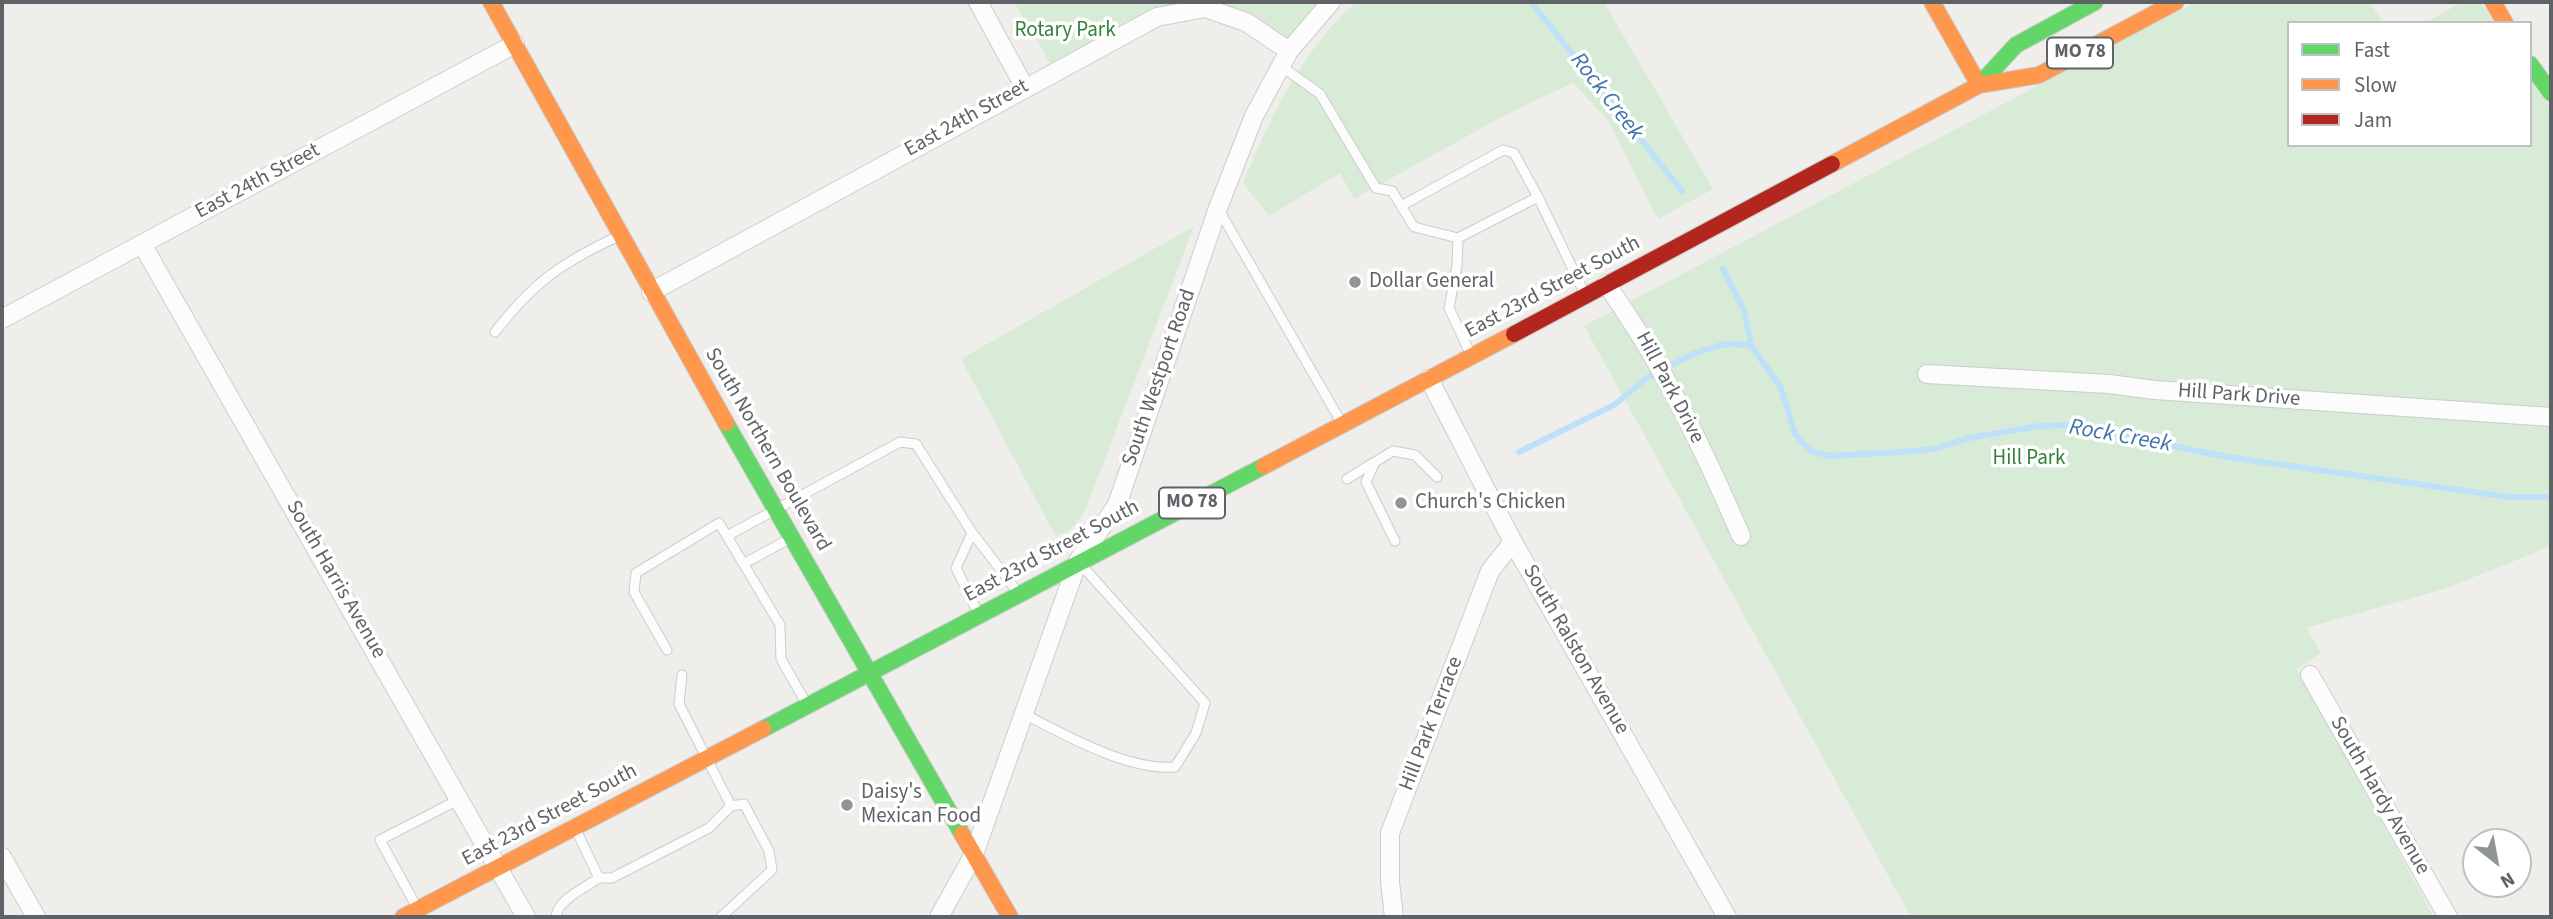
<!DOCTYPE html>
<style>
body{margin:0}
#map{position:relative;width:2553px;height:919px;overflow:hidden;background:#efeeea;font-family:"Source Sans 3",sans-serif}
canvas{display:block}
.frame{position:absolute;inset:0;border:4px solid #5f6368;pointer-events:none}
.legend{position:absolute;left:2287px;top:21px;width:245px;height:126px;box-sizing:border-box;background:#fff;border:2px solid #bfc1c3;margin:0;padding:9px 12px;list-style:none;font-size:21px;color:#5f6368}
.legend li{display:flex;align-items:center;gap:14px;height:35px}
.legend b{width:35px;border:2px solid #bfc1c3}
.north{position:absolute;left:2462px;top:828px;width:70px;height:70px;box-sizing:border-box;background:#fff;border:2px solid #bfc1c3;border-radius:50%;rotate:149deg;font-size:19px;font-weight:700;line-height:28px;text-align:center;color:#5f6368}
.north::after{content:'';display:block;margin:auto;width:24px;height:32px;background:#919496;clip-path:polygon(50% 0,100% 100%,50% 72%,0 100%)}
</style>
<div id="map">
<canvas width="2553" height="919"></canvas>
<div class="frame"></div>
<ul class="legend">
<li><b style="height:9px;background:#63d668"></b>Fast</li>
<li><b style="height:9px;background:#ff974d"></b>Slow</li>
<li><b style="height:9px;background:#b3261e"></b>Jam</li>
</ul>
<div class="north">N</div>
</div>
<script>
const ctx = document.querySelector('canvas').getContext('2d');
ctx.lineJoin = 'round';
function fill(path, color) {
  ctx.fillStyle = color;
  ctx.fill(path, 'evenodd');
}
function trace(path, color, width, dash) {
  ctx.strokeStyle = color;
  ctx.lineWidth = width;
  ctx.lineCap = dash ? 'butt' : 'round';
  ctx.setLineDash(dash || []);
  ctx.stroke(path);
}
function label(font, color, halo, rows, align = 'center') {
  ctx.font = font + ' "Source Sans 3",sans-serif';
  ctx.lineWidth = 7;
  ctx.setLineDash([]);
  ctx.textBaseline = 'middle';
  ctx.strokeStyle = halo;
  ctx.fillStyle = color;
  for (const [text, x, y, turn = 0] of rows) {
    ctx.save();
    ctx.translate(x, y);
    ctx.rotate((+turn || 0) * Math.PI / 180);
    ctx.textAlign = isNaN(turn) ? turn : align;
    if (halo) ctx.strokeText(text, 0, 0);
    ctx.fillText(text, 0, 0);
    ctx.restore();
  }
}
fill(new Path2D(`
 M1014 2H1331L1289 51 1205 8 1157 17 1055 72Z
 M1356 2H1604L1713 189 1658 219 1607 119 1573 83 1507 114 1354 199 1340 173 1269 216 1243 183C1273 113 1299 54 1356 2Z
 M2196 2H2370L2383 23H2289V145H2530V80L2551 109V546L2444 589 2306 628 2321 653 2297 669 2434 917H1911L1584 326Z
 M2462 2H2481L2494 23H2425Z
 M1194 226 1085 511 1073 527 1056 537 961 359Z`), '#d8ebd6');
trace(new Path2D(`
 M1531 2 1682 191
 M1723 269 1744 310 1751 345 1781 388 1795 434 1811 451 1830 456 1901 452 1934 449 1969 438 2039 426 2070 425 2227 457 2509 497H2551
 M1519 452 1614 405 1647 378 1693 354 1724 344 1751 345`), '#bfe0f9', 6);
const lane = new Path2D(`
 M1281 66 1320 94 1376 188 1392 191 1414 227 1458 238
 M1401 206 1503 150 1514 153 1538 197
 M1219 210 1341 422
 M495 332C533 283 562 262 619 236
 M1470 353 1449 308 1457 266 1458 238 1538 197 1583 290
 M1347 479 1373 463
 M972 533 956 568 978 613
 M727 536 900 442 916 444 971 531 1016 590
 M1395 541 1366 482 1375 462 1393 451 1415 455 1437 477
 M745 563 789 539
 M667 650 634 592 636 573 719 523 780 625 781 659 806 703
 M682 675 679 704 731 806 744 804 769 851 772 870 721 917
 M1024 714C1065 735 1128 771 1175 767L1196 733 1205 703 1084 568
 M599 878H612L709 828 731 806
 M415 904 380 840 460 799
 M556 917C557 900 586 887 599 878L577 832`);
const street = new Path2D(`
 M978 2 1025 88
 M142 244 526 917
 M1606 284C1662 362 1703 448 1741 536
 M651 292 1157 17 1205 8 1246 22 1289 51
 M2 319 515 44
 M1927 374 2109 384 2155 390 2551 417
 M1429 379 1513 542 1727 917
 M2310 675 2448 917
 M2 857 36 917
 M939 917 974 854 1078 561 1117 505 1218 208 1254 116 1289 51 1331 2
 M1394 917 1390 882V833L1490 571 1513 542`);
const fast = new Path2D(`
 M2530 64 2551 93
 M1979 85 2016 45 2095 2
 M726 423 962 834
 M763 729 1264 466`);
const slow = new Path2D(`
 M491 2 726 423
 M1932 2 1979 85
 M2493 2 2505 23
 M1832 164 1979 85 2039 75 2176 2
 M1264 466 1514 334
 M962 834 1010 917
 M403 917 763 729`);
const jam = new Path2D(`
 M1514 334 1832 164`);
trace(lane, '#cbcccc', 11);
trace(street, '#cbcccc', 20);
trace(fast, '#cacacb', 18);
trace(slow, '#cacacb', 18);
trace(jam, '#cacacb', 18);
trace(lane, '#fdfcfc', 9);
trace(street, '#fdfcfc', 18);
trace(fast, '#63d668', 16);
trace(slow, '#ff974d', 16);
trace(jam, '#b3261e', 16);
for (const [x, y, r, color] of [
 [1355,282,7,"#919496"],
 [1401,503,7,"#919496"],
 [847,805,7,"#919496"]
]) {
  const dot = new Path2D();
  dot.arc(x, y, r, 0, 2 * Math.PI);
  ctx.fillStyle = color;
  ctx.fill(dot);
  trace(dot, '#fff', 2.5);
}
for (const [x, y, w] of [
 [2080,53,66],
 [1192,503,66]
]) {
  const box = new Path2D();
  box.roundRect(x - w / 2, y - 15.5, w, 31, 5);
  ctx.fillStyle = '#fff';
  ctx.fill(box);
  trace(box, '#5f6368', 2);
}
label('bold 19px', '#5f6368', null, [
 ["MO 78",2080,53],
 ["MO 78",1192,503]
]);
label('21px', '#348238', '#fff', [
 ["Rotary Park",1065,31],
 ["Hill Park",2029,459]
]);
label('21px', '#5f6368', '#fff', [
 ["East 24th Street",967,119,-29],
 ["East 24th Street",258,182,-28],
 ["East 23rd Street South",1553,288,-28],
 ["South Westport Road",1160,378,-71],
 ["Hill Park Drive",1669,388,62],
 ["Hill Park Drive",2239,396,4],
 ["South Northern Boulevard",767,450,60],
 ["East 23rd Street South",1052,552,-28],
 ["South Harris Avenue",335,580,60],
 ["South Ralston Avenue",1575,650,60],
 ["Hill Park Terrace",1432,724,-69],
 ["South Hardy Avenue",2379,796,60],
 ["East 23rd Street South",550,816,-28]
]);
label('21px', '#5f6368', '#fff', [
 ["Dollar General",1369,282],
 ["Church's Chicken",1415,503],
 ["Daisy's",861,793],
 ["Mexican Food",861,817]
], 'left');
label('italic 23px', '#4174aa', '#fff', [
 ["Rock Creek",1606,97,52],
 ["Rock Creek",2120,437,10]
]);
</script>
